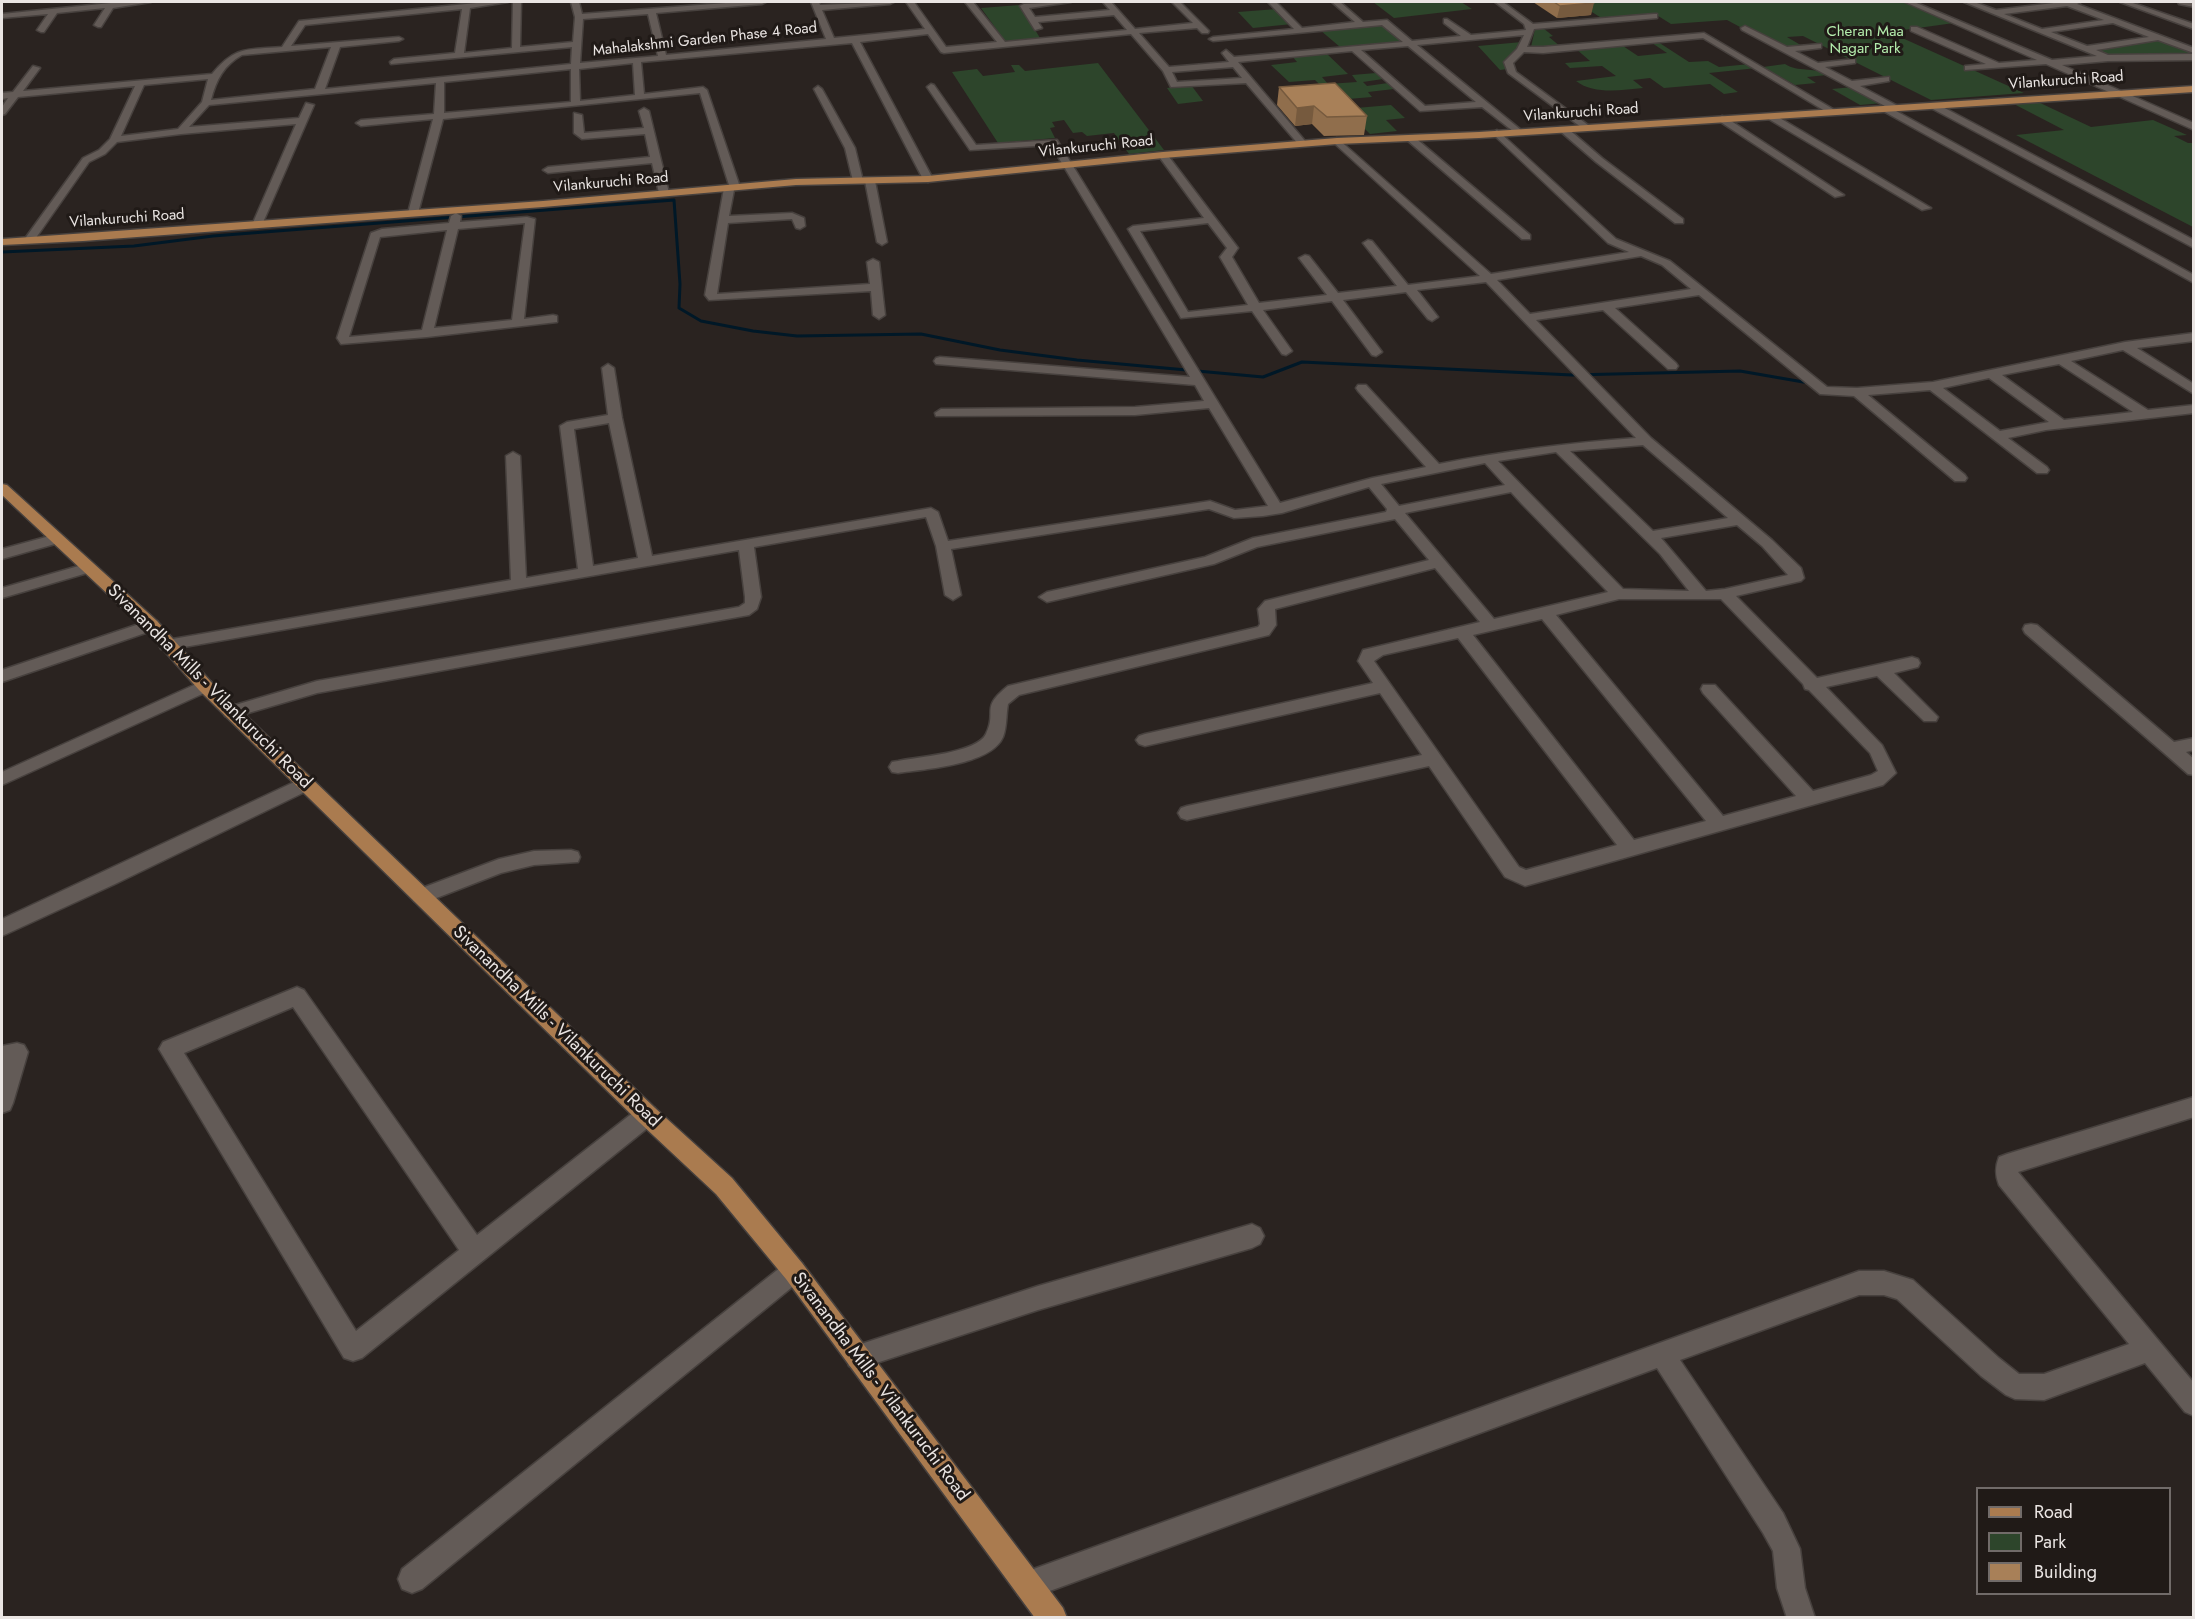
<!DOCTYPE html>
<style>
body{margin:0}
#map{position:relative;width:2195px;height:1619px;overflow:hidden;background:#2a2320;font-family:Jost,sans-serif}
canvas{display:block}
.frame{position:absolute;inset:0;border:3px solid #eae5e3;pointer-events:none}
.legend{position:absolute;left:1976px;top:1487px;width:195px;height:108px;box-sizing:border-box;background:#201a17;border:2px solid #716b69;margin:0;padding:8px 10px;list-style:none;font-size:18px;color:#eae5e3}
.legend li{display:flex;align-items:center;gap:12px;height:30px}
.legend b{width:30px;border:2px solid #716b69}
</style>
<div id="map">
<canvas width="2195" height="1619"></canvas>
<div class="frame"></div>
<ul class="legend">
<li><b style="height:8px;background:#aa7b4f"></b>Road</li>
<li><b style="height:16px;background:#2d452b"></b>Park</li>
<li><b style="height:16px;background:#a88058"></b>Building</li>
</ul>
</div>
<script>
const ctx = document.querySelector('canvas').getContext('2d');
ctx.lineJoin = 'round';
function fill(path, color) {
  ctx.fillStyle = color;
  ctx.fill(path, 'evenodd');
}
function trace(path, color, width, dash) {
  ctx.strokeStyle = color;
  ctx.lineWidth = width;
  ctx.lineCap = dash ? 'butt' : 'round';
  ctx.setLineDash(dash || []);
  ctx.stroke(path);
}
function label(font, color, halo, rows, align = 'center') {
  ctx.font = font + ' Jost,sans-serif';
  ctx.lineWidth = 6;
  ctx.setLineDash([]);
  ctx.textBaseline = 'middle';
  ctx.strokeStyle = halo;
  ctx.fillStyle = color;
  for (const [text, x, y, turn = 0] of rows) {
    ctx.save();
    ctx.translate(x, y);
    ctx.rotate((+turn || 0) * Math.PI / 180);
    ctx.textAlign = isNaN(turn) ? turn : align;
    if (halo) ctx.strokeText(text, 0, 0);
    ctx.fillText(text, 0, 0);
    ctx.restore();
  }
}
fill(new Path2D(`
 M1373 2H1461L1472 9 1394 18Z
 M1576 2H1903L1954 23 1889 32 2024 93 1931 100 1803 36 1787 37 1804 47 1789 49 1747 26 1740 27 1727 20 1671 24 1655 14 1603 19Z
 M1020 5 1040 38 1005 41 981 8Z
 M1277 9 1292 24 1253 28 1238 12Z
 M1382 23 1405 41 1340 47 1320 30Z
 M1543 28 1553 36 1549 37 1561 47H1531L1535 29Z
 M2158 39 2193 52V55L2108 56 2089 49Z
 M1655 40 1689 62 1708 61 1719 67 1750 64 1757 68 1709 73 1738 92 1724 94 1710 84 1664 88 1650 78 1633 80 1643 88C1622 90 1594 95 1576 81L1616 76 1602 66 1570 68 1565 63 1590 61 1575 48 1620 44 1638 56 1667 53 1649 41Z
 M1522 42 1507 69 1500 70 1478 46Z
 M1326 53 1348 74 1322 77 1328 84 1357 82 1352 75 1376 73 1383 79 1363 82 1367 86 1388 83 1394 89 1368 92 1372 97 1348 99 1356 108 1391 105 1405 118 1386 120 1397 131 1370 134 1315 80 1289 82 1271 65 1297 62 1292 56Z
 M1098 63 1164 150 1129 154 1114 133 1087 136 1082 132 1073 133 1064 120 1052 122 1055 127 1050 128 1055 138 998 143 952 72 977 69 983 76 1015 72 1011 65H1019L1025 71Z
 M1785 64C1799 73 1812 66 1827 75L1807 77 1816 83 1795 85 1763 67Z
 M1191 85 1203 101 1178 104 1167 88Z
 M1853 87 1883 103 1860 105 1832 89Z
 M2036 101 2091 127 2153 120 2187 135 2174 136 2188 143H2193V227L2016 135 2064 130 2010 102Z`), '#2d452b');
trace(new Path2D(`
 M2 252 134 246 213 236 674 200 680 284 679 308 701 321 753 331 797 336 921 334 1000 350 1077 360 1263 377 1302 362 1572 375 1740 371 1809 383`), '#001827', 3);
const minor = new Path2D(`
 M151 2 113 8 101 27H98L94 25 105 8 57 13 44 32H41L37 30 48 14 2 18V14L111 3Z
 M486 2H508L470 8 464 53 512 48 513 2H521L520 47 573 42 575 17 571 2H579L582 14 739 2H766L762 4 656 13 666 55 826 39 811 2H819L820 5 894 2 890 4 822 10 834 38 925 29 906 2H914L946 47 997 42 965 2H973L1005 42 1127 30 1114 15 1038 22 1042 28 1035 30 1020 6 1024 4 1071 2 1029 8 1035 17 1110 10 1103 2H1111L1135 29 1193 23 1172 2H1180L1209 31 1208 33H1202L1197 28 1139 33 1169 67 1229 62 1222 53 1226 50 1234 57 1403 42 1382 25 1213 41 1209 39 1213 37 1294 29 1268 2H1276L1302 28 1355 22 1332 2H1340L1363 22 1387 20 1412 41 1461 36 1444 23V19H1447L1471 35 1526 30 1524 24 1495 2H1503L1533 24 1654 14H1657V18L1534 29 1527 47H1543L1704 33 1838 112 1830 114 1703 38 1543 53 1524 52 1513 63 1516 72 1588 125V129L1585 130 1508 73 1504 62 1517 49 1524 35 1417 45 1521 130V134L1518 135 1482 107 1420 111 1352 51 1238 62 1305 141 1307 143 1302 146 1299 145 1246 83 1171 87 1163 71 1131 34 944 53 941 52 928 34 860 42 933 179 928 182 923 179 852 43 641 62 644 94 703 87 707 90 740 187 734 190 729 216 792 213 804 218 805 226 800 229 796 228 792 219 728 223 717 294 870 284 867 262 873 259 879 262 885 315 879 319 873 315 871 291 709 300 705 295 724 188 729 185 700 93 443 119 418 213 413 216 408 213 433 119 361 126 356 123 361 120 434 114 436 83 209 105 189 127 299 118 306 103 314 105 261 227 257 228 252 225 296 124 181 134 117 142 105 154 89 162 33 242 29 243 24 240 83 158 99 150 110 139 135 86 18 97 5 114 2 115V107L8 98 2 99V93L13 92 33 66 40 68 23 91 212 74C236 45 248 50 282 47L299 21ZM462 9 455 53 394 59 390 62 391 64 572 47 571 64 325 89 340 47 399 41 403 39 399 37 291 46 305 25ZM648 14 658 56 580 63 583 19ZM1408 46 1476 102 1425 106 1361 50ZM331 47 315 89 211 100C216 80 224 65 242 55ZM633 63 635 95 580 101 579 69ZM1233 67 1242 78 1177 82 1172 72ZM571 69V102L444 113V82ZM208 79 202 102 178 129 121 136 144 85Z
 M1905 2H1914L2052 60 2097 56 1964 2H1974L1996 10 2062 2H2081L2077 4 2194 48V53L2158 40 2096 50 2108 55 2194 54V60L2108 61 2062 65 2194 123V130L2046 64 1965 70V66L1986 64 1911 31V27H1917L1999 63 2037 60ZM2067 6 2104 20 2042 29 2004 14ZM2113 23 2149 37 2087 46 2051 32Z
 M2120 2H2130L2194 24V29Z
 M2178 2 2194 3V7L2179 4Z
 M1745 26 1787 47 1821 44V48L1795 51 1818 63 1855 59V63L1825 67 1852 81 1889 77V81L1860 86 1898 106 1900 108 1896 111 2194 275V283L1883 111 1881 109 1885 106 1742 30 1741 28Z
 M931 84 934 85 976 145 1057 140 1280 503 1372 478 1426 467 1358 391 1356 388 1358 385H1366L1439 464C1504 451 1569 443 1636 438L1486 282 1417 290 1438 317 1432 321 1428 319 1406 292 1343 300 1382 352 1376 356 1372 355 1332 301 1263 310 1292 351 1286 355 1282 354 1252 311 1181 318 1128 229 1133 226 1204 218 1158 155 1160 153H1166L1238 248 1232 257 1259 303 1327 295 1299 258 1305 255 1309 256 1338 293 1397 286 1363 243 1368 240 1372 241 1408 285 1480 276 1334 143 1332 141 1337 138 1491 274 1629 252 1608 243 1494 135 1492 133 1497 130 1616 239 1670 261 1827 387 1857 388 1933 382 2125 342 2194 333V341L2137 348 2194 384V394L2123 350 2071 361 2148 410 2194 405V413L2046 430 2008 438 2047 467 2049 470 2047 473H2037L1930 390 1868 395 1965 475 1967 478 1965 481H1955L1854 396 1820 394 1699 295 1615 308 1676 363 1678 366 1676 369H1668L1603 310 1536 320 1651 438 1772 540 1801 568 1804 578 1801 581 1736 596 1817 678 1912 657 1918 659 1920 663 1918 667 1894 673 1938 717 1936 721H1924L1877 676 1826 687 1882 745 1896 773 1883 785 1525 886 1505 877 1429 766 1187 820 1181 818 1178 813 1181 808 1187 806 1422 755 1380 693 1145 746 1139 744 1136 740 1139 736 1145 734 1373 683 1358 661 1363 650 1480 622 1435 568 1275 609 1276 625 1269 635 1019 695 1008 704C1006 714 1007 727 1003 737 991 765 925 769 898 773L892 772 889 767 892 762 898 761C917 757 977 753 986 734 998 710 979 709 1008 686L1258 627 1260 624 1258 609 1265 601 1429 560 1395 519 1257 547 1214 564 1047 602 1039 597 1047 592 1205 557 1253 538 1386 512 1387 509 1369 487 1282 513 1263 516 1234 518 1209 509 951 549 961 595 953 600 945 595 936 546 926 517 754 547 761 597 757 609 749 615 317 693 231 718 225 716 223 712 225 708 317 681 739 607 745 603V597L739 550 167 650 161 649 159 645 161 641 167 640 511 580 506 456 513 452 520 456 526 578 578 569 560 426 567 422 608 415 602 368 608 364 614 368 622 418 652 556 931 508 938 512 948 541 1210 501 1235 510 1268 506 1209 408 1135 415 936 416 935 413 941 409 1135 407 1204 401 1195 385 936 364 934 361 936 358 940 357 1190 377 1051 145 970 150 927 87ZM1208 223 1227 248 1220 257 1248 305 1188 312 1140 231ZM1641 256 1662 265 1691 289 1530 314 1497 280ZM2059 364 2133 412 2064 420 2002 375ZM1989 378 2049 422 2000 431 1943 388ZM609 423 638 558 593 566 574 429ZM1643 445 1728 518 1653 531 1570 451ZM1556 452 1660 554 1689 591 1623 589 1498 461ZM1485 463 1505 485 1399 506 1381 484ZM1511 492 1522 504 1608 592 1494 619 1405 513ZM1737 525 1762 546 1788 575 1725 589 1706 591 1661 538ZM1619 599H1721L1803 684 1805 689 1809 690 1870 753 1878 771 1871 775 1813 791 1715 685H1703L1701 689 1703 693 1796 796 1723 816 1556 615ZM1542 619 1706 821 1634 840 1473 635ZM1458 638 1617 845 1526 870 1519 867 1374 661 1383 655Z
 M818 86 822 89 855 148 863 181 862 183 853 181 845 148 814 89Z
 M1931 104H1937L2194 240V248L1931 108Z
 M644 108 649 111 669 193 668 195 659 193 652 163 548 173 543 170 548 167 650 157 645 134 582 139 574 133V113L582 115 584 133 644 128 639 111Z
 M1767 114H1773L1931 208 1922 210 1767 118Z
 M1722 116 1725 117 1844 195 1835 197 1719 121 1717 119Z
 M1560 127H1566L1602 158 1683 219V223H1675L1596 162 1560 131Z
 M1407 136H1413L1530 235V239H1522L1407 140Z
 M870 178 875 181 887 242 882 245 877 242 865 181Z
 M456 213 461 216 460 222 527 217 535 219 524 319 553 315 557 316V322L427 337 341 344 337 338 371 233 382 229 449 223 451 216ZM525 223 512 320 434 328 458 229ZM447 230 422 330 349 337 380 237Z
 M57 534 64 539 62 542 2 559V549Z
 M89 563 96 568 94 571 2 598V588Z
 M151 620 157 621 159 625 157 629 2 682V670Z
 M2031 624 2037 625 2174 742 2194 738V750L2186 752 2194 759V775L2188 774 2164 753 2025 633 2023 629 2025 625Z
 M205 680 211 682 213 686 211 690 2 785V772Z
 M305 777 311 779 314 784 311 789 115 884 2 936V919Z
 M571 850 578 852 580 857 578 862 534 865 501 873 421 904 414 901 411 896 414 891 499 859 534 851Z
 M297 987 304 990 477 1235 639 1108 647 1105 655 1108 658 1115 655 1122 362 1358 353 1361 344 1358 159 1049 163 1042ZM293 1007 459 1250 356 1331 184 1053Z
 M17 1043 24 1045 28 1052 13 1103 10 1110 2 1113V1046Z
 M2194 1097V1117L2018 1172 2194 1383V1416L2185 1412 2145 1363 2044 1400 2015 1399 2006 1395 1981 1376 1897 1299 1884 1295H1859L1680 1360 1783 1513 1800 1549 1805 1588 1815 1618H1787L1777 1588 1773 1551 1763 1533 1657 1368 1028 1599 1018 1595 1014 1585 1018 1575 1028 1571 1859 1271H1884L1913 1280 1999 1358 2019 1374H2044L2129 1344 1999 1185C1995 1175 1995 1167 1999 1157L2007 1154Z
 M1252 1224 1260 1228 1264 1236 1260 1244 1252 1248 1038 1310 858 1369 849 1366 846 1357 849 1348 858 1345 1038 1286Z
 M794 1259 802 1263 806 1271 802 1279 422 1589 412 1593 402 1589 398 1579 402 1569 786 1263Z`);
const major = new Path2D(`
 M2194 86V92L1479 138 1337 144 1163 158 928 182 796 185 543 207 83 241 2 245V239L543 201 796 179 928 176 1163 152 1337 138 1479 132Z
 M2 484 7 485 157 621 211 682 655 1108 732 1178 802 1263 1063 1608 1067 1618H1035L786 1279 716 1194 639 1122 199 690 145 629 2 495Z`);
trace(minor, '#47413e', 3);
trace(major, '#47413e', 3);
fill(minor, '#635b57');
fill(major, '#aa7b4f');
fill(new Path2D(`
 M1533 2H1592L1591 15 1557 18Z
 M1279 87 1367 116 1364 135 1324 136 1312 124 1295 126 1277 105Z`), '#906e4c');
fill(new Path2D(`
 M1594 3 1591 15 1557 18 1560 6Z
 M1314 106 1312 124 1295 126 1297 108Z`), '#765a3e');
const building = new Path2D(`
 M1554 2H1592L1594 3 1560 6Z
 M1335 83 1367 116 1327 117 1314 106 1297 108 1279 87Z`);
fill(building, '#a88058');
trace(building, '#765a3e', 1.5);
label('15px', '#b4edad', '#201a17', [
 ["Cheran Maa",1865,32],
 ["Nagar Park",1865,49]
]);
label('15px', '#eae5e3', '#201a17', [
 ["Mahalakshmi Garden Phase 4 Road",705,40,-6],
 ["Vilankuruchi Road",2066,81,-4],
 ["Vilankuruchi Road",1581,113,-4],
 ["Vilankuruchi Road",1096,147,-6],
 ["Vilankuruchi Road",611,183,-5],
 ["Vilankuruchi Road",127,219,-4]
]);
label('18px', '#eae5e3', '#201a17', [
 ["Sivanandha Mills - Vilankuruchi Road",209,687,45],
 ["Sivanandha Mills - Vilankuruchi Road",556,1027,44],
 ["Sivanandha Mills - Vilankuruchi Road",880,1387,53]
]);
</script>
